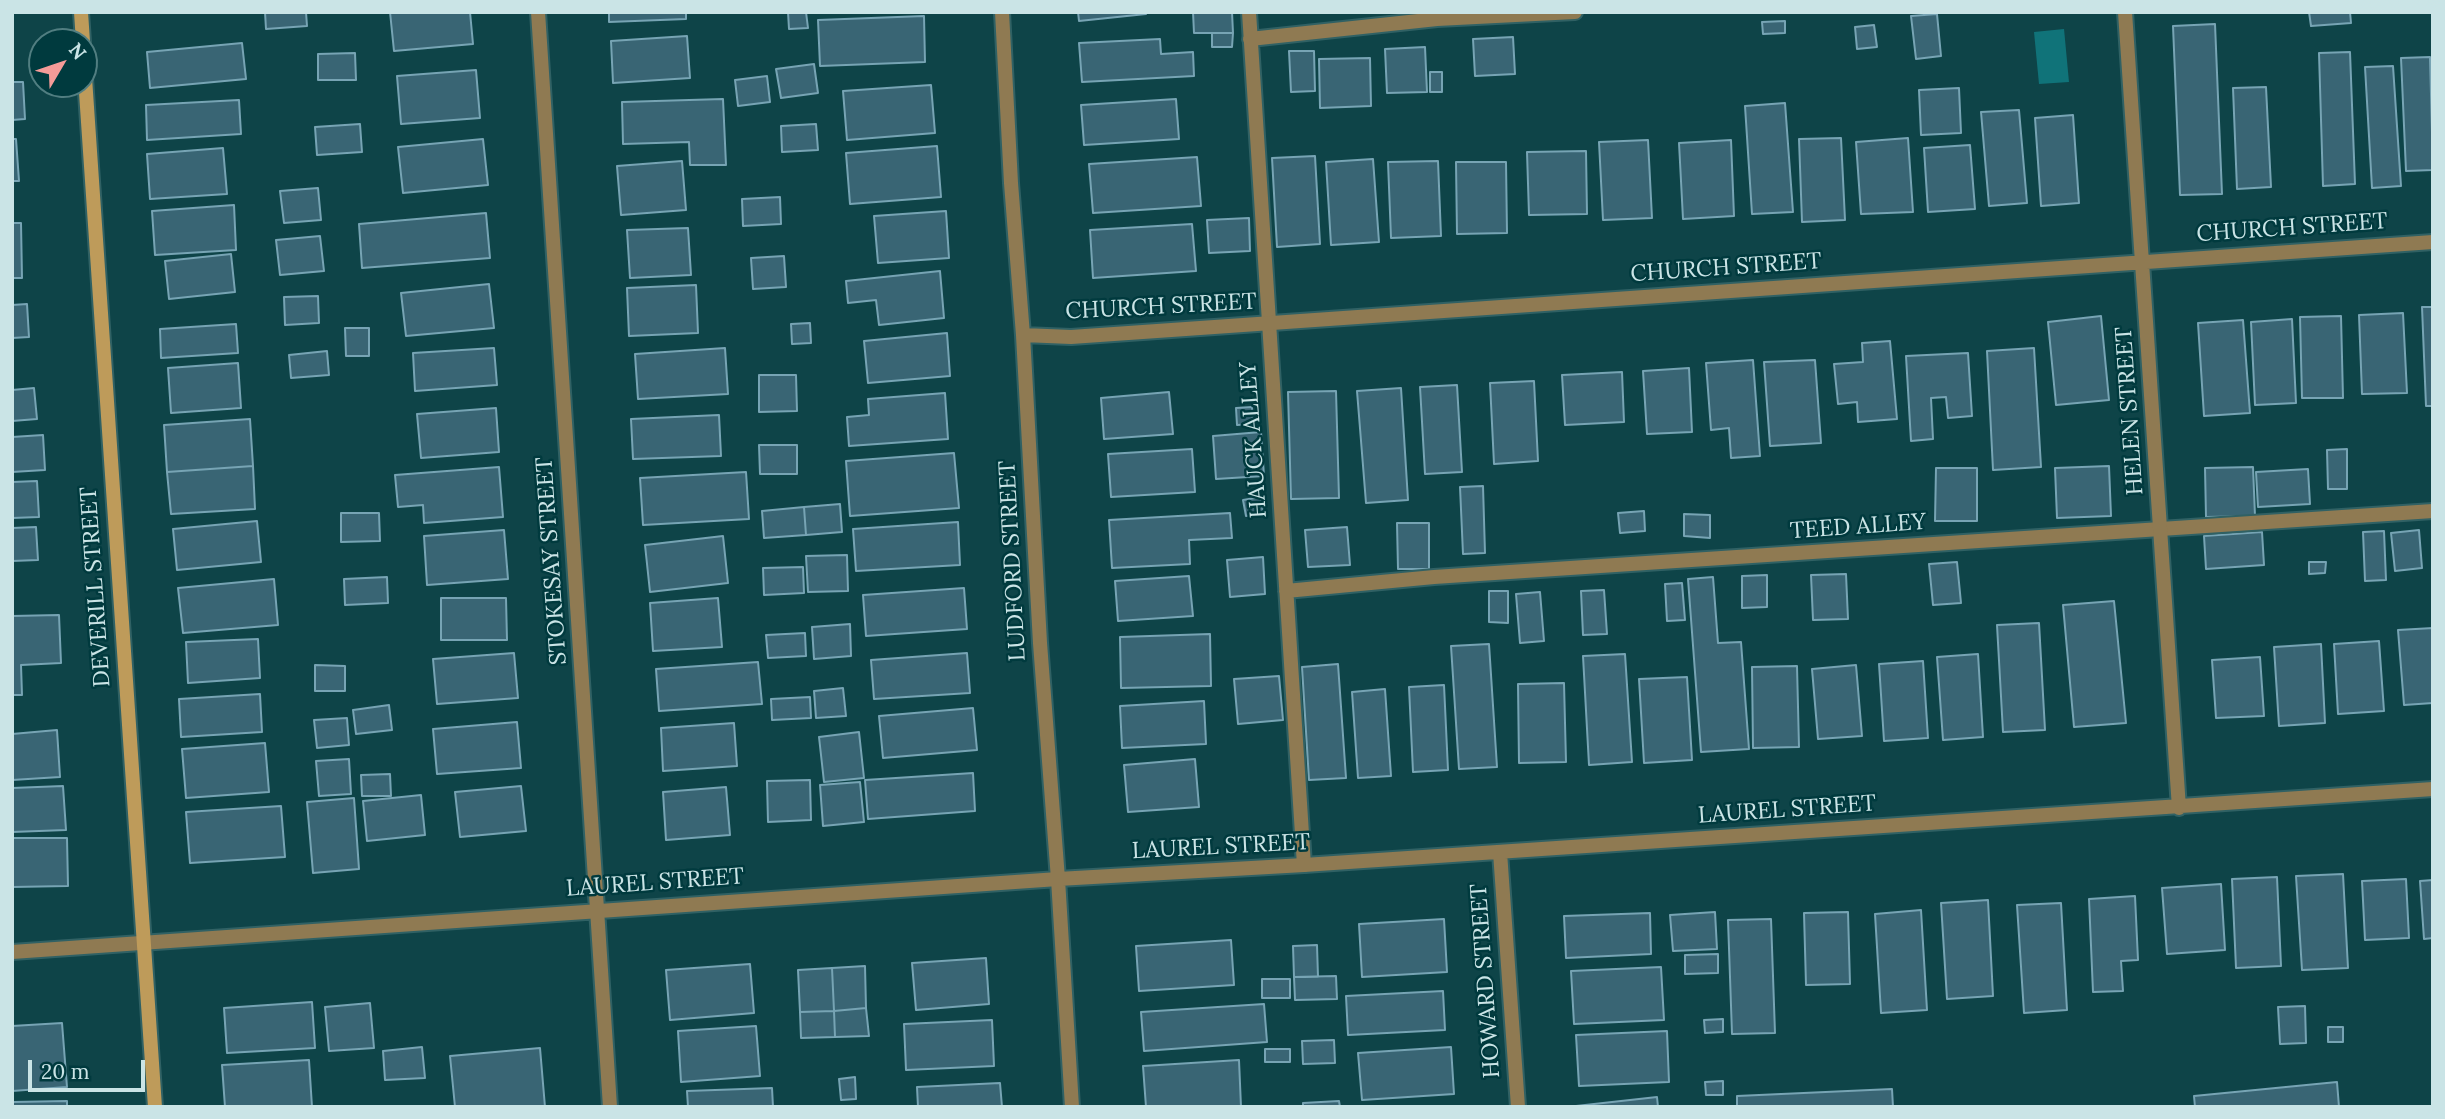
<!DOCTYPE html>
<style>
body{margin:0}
#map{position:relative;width:2445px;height:1119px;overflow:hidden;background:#0e4448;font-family:Lora,serif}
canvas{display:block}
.frame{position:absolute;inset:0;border:14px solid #cae4e6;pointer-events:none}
.north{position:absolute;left:28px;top:28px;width:70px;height:70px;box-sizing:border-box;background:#003a3e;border:2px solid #517e81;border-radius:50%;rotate:51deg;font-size:19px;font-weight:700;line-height:28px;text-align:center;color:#cae4e6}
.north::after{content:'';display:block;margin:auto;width:24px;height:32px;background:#f59b98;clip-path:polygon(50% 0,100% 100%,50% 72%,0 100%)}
.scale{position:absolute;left:28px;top:1060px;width:117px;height:32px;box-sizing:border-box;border:4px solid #cae4e6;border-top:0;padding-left:9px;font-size:21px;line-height:24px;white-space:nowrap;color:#cae4e6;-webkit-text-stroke:5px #003a3e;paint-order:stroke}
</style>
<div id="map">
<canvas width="2445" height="1119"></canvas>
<div class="frame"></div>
<div class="north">N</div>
<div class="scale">20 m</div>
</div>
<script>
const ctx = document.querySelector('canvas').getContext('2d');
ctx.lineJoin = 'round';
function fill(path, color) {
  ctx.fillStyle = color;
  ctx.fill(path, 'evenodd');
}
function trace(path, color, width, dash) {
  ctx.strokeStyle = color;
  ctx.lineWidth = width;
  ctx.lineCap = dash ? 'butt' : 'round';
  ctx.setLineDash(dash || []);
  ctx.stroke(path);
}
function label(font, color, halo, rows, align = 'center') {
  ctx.font = font + ' Lora,serif';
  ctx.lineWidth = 5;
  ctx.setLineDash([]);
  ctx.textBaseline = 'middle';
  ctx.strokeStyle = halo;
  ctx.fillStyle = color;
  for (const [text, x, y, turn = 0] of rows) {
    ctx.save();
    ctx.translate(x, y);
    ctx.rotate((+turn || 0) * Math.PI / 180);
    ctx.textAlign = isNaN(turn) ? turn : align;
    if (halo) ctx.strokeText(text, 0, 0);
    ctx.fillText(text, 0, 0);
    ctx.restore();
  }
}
fill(new Path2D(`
 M2064 29 2069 82 2039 84 2034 32Z`), '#107379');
const building = new Path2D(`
 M265 12H306L307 26 266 29Z
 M390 12H470L473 44 394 51Z
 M609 12H686V19L609 22Z
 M788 12H806L808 28 789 29Z
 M1078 12H1146V14L1079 21Z
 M1193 12H1232L1233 33H1194Z
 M2309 12H2350L2351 23 2311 26Z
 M1937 14 1941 56 1916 59 1911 16Z
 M924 16 925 62 820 66 818 20Z
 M1785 21V33L1763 34 1762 22Z
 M2215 24 2222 194 2180 195 2173 26Z
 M1874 25 1877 47 1857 49 1855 27Z
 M1212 33H1233L1232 47H1212Z
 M687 36 690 78 613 83 611 41Z
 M1513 37 1515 74 1475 76 1473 39Z
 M1160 39 1161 54 1193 52 1194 76 1082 82 1079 43Z
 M242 43 246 79 150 88 147 52Z
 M1425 47 1427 92 1387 93 1385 49Z
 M1289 51H1314L1315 91 1291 92Z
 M2350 52 2355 184 2323 186 2319 53Z
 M355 53 356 80H318V54Z
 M2430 57 2433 170 2406 171 2401 58Z
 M1370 58 1371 106 1320 108 1319 59Z
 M814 64 818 93 781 98 776 69Z
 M2393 66 2401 186 2372 188 2365 67Z
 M476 70 480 118 401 124 397 76Z
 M1430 72H1442V92H1430Z
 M767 76 770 102 738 106 735 80Z
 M12 82H23L25 119 12 120Z
 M931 85 935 133 847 140 843 91Z
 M2266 87 2271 187 2237 189 2233 88Z
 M1959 88 1961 133 1921 135 1919 90Z
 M723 99 726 165H690L689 142 623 144 622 102Z
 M1176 99 1179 139 1084 145 1081 105Z
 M239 100 241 134 147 140 146 105Z
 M1785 103 1793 212 1752 214 1745 106Z
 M2019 110 2027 203 1989 206 1981 112Z
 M2073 115 2079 203 2041 206 2035 118Z
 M360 124 362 152 317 155 315 127Z
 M816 124 818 150 782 152 781 126Z
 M1841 138 1845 220 1802 222 1799 139Z
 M1908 138 1913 212 1861 214 1856 142Z
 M12 139H16L19 181H12Z
 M483 139 488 185 403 193 398 147Z
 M1648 140 1652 218 1603 220 1599 142Z
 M1731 140 1734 216 1683 219 1679 143Z
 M1970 145 1975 209 1928 212 1924 148Z
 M937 146 941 197 850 204 846 153Z
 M223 148 227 194 150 199 147 154Z
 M1586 151 1587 214 1529 215 1527 152Z
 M1315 156 1320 244 1277 247 1272 158Z
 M1197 157 1201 206 1093 213 1089 164Z
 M1373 159 1379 242 1331 245 1326 162Z
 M682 161 686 210 621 215 617 166Z
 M1438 161 1441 236 1391 238 1388 162Z
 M1456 162H1506L1507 233 1457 234Z
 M318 188 321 220 284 223 280 191Z
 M780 197 781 224 743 226 742 199Z
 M234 205 236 250 155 255 152 211Z
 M946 211 949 258 878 263 874 216Z
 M486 213 490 258 362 268 359 224Z
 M1249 218 1250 251 1209 253 1207 220Z
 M12 223H21L22 278H12Z
 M1192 224 1196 271 1093 278 1090 230Z
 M688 228 691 275 630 278 627 230Z
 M320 236 324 271 280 275 276 240Z
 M231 254 235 292 169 299 165 261Z
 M784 256 786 287 753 289 751 258Z
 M940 271 944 318 879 325 876 300 848 303 846 281Z
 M489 284 494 328 406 336 401 293Z
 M696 285 698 333 629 336 627 288Z
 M318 296 319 323 285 325 284 297Z
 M27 304 29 337 12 338V305Z
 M2422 307H2433V406H2426Z
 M2403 313 2407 393 2362 394 2359 315Z
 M2101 316 2109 400 2056 405 2048 322Z
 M2341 316 2343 398H2302L2300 317Z
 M2292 319 2296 403 2255 405 2251 322Z
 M2243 320 2250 413 2204 416 2198 323Z
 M810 323 811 343 792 344 791 324Z
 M236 324 238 353 161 358 160 329Z
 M345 328H369V356H346Z
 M947 333 950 376 868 383 864 341Z
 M1890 341 1897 419 1858 422 1857 402 1838 404 1834 364 1863 362 1862 343Z
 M494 348 497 385 415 391 413 353Z
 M725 348 728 394 638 399 635 354Z
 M2034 348 2041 467 1993 470 1987 351Z
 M327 351 329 375 291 378 289 355Z
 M1968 353 1972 416 1948 418 1946 397 1931 398 1933 439 1911 441 1906 356Z
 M1753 360 1760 456 1731 458 1729 428 1711 430 1706 363Z
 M1815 360 1821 443 1770 446 1764 362Z
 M238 363 241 408 171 413 168 368Z
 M1689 368 1692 432 1647 434 1643 371Z
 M1622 372 1624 422 1565 425 1562 375Z
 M759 375H796L797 411 759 412Z
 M1534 381 1538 461 1494 464 1490 383Z
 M1457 385 1462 472 1425 474 1420 387Z
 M34 388 37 419 12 421V390Z
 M1401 388 1408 500 1366 503 1357 391Z
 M1336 391 1339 498 1291 499 1288 392Z
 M1169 392 1173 434 1104 439 1101 398Z
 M945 393 948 439 849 446 847 417 869 415 868 399Z
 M1252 407 1253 424 1237 425 1236 408Z
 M496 408 499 452 421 458 417 414Z
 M719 415 721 456 633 459 631 419Z
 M250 419 253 466 167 472 164 425Z
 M1261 432 1264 476 1216 479 1213 436Z
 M43 435 45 470 12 472V437Z
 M759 445H797V474H760Z
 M1192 449 1195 492 1111 497 1108 454Z
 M2347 449V489H2328L2327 450Z
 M954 453 959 508 850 516 846 461Z
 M253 466 255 509 171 514 167 472Z
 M2109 466 2111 516 2057 518 2055 468Z
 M499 467 503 517 424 523 423 505 398 507 395 475Z
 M2253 467 2255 516 2206 517 2205 468Z
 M1936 468H1977V521H1935Z
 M2308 469 2310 504 2258 507 2256 472Z
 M746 472 749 519 643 525 640 478Z
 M37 481 39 517 12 518V482Z
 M1483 486 1485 553 1463 554 1460 487Z
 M1261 497 1263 514 1246 516 1243 500Z
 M840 504 842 532 806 535 804 507Z
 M804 507 806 535 764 538 762 511Z
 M1644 511 1645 531 1620 533 1618 513Z
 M341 513H379L380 541 341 542Z
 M1230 513 1232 538 1189 540 1190 564 1112 568 1109 520Z
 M1684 514 1710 515V538L1684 536Z
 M257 521 261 562 177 570 173 529Z
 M958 522 960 565 856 571 853 529Z
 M1397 523H1429V569H1398Z
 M36 527 38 560 12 561V528Z
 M1347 527 1350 565 1308 567 1305 530Z
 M504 530 508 579 427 585 424 536Z
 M2419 530 2422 568 2395 571 2391 533Z
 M2384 531 2386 580 2365 581 2363 532Z
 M2262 532 2264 565 2206 569 2204 536Z
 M723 536 728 583 650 592 645 545Z
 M847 555 848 591 808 592 806 556Z
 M1263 557 1265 594 1230 597 1227 560Z
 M1957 562 1961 603 1933 605 1929 564Z
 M2309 562H2326L2325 573 2309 574Z
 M803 567 804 593 764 595 763 568Z
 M1846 574 1848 619 1813 620 1811 575Z
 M1767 575V607L1742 608V576Z
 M1189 576 1193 616 1118 621 1115 581Z
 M387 577 388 603 345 605 344 579Z
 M1713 577 1718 643 1741 642 1749 749 1701 752 1688 579Z
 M274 579 278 625 183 633 178 588Z
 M1682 583 1685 620 1667 621 1665 584Z
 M964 588 967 629 866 636 863 595Z
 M1604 590 1607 634 1583 635 1581 591Z
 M1489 591H1508V623L1489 622Z
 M1540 592 1544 641 1520 643 1516 594Z
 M441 598H506L507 640H441Z
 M718 598 722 647 653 651 650 603Z
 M2114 601 2126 723 2074 727 2063 605Z
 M59 615 61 663 21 665 22 695H12V616Z
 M2039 623 2045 730 2003 732 1997 625Z
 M850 624 851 656 814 659 812 627Z
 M2433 628V703L2404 705 2398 630Z
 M805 633 806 656 768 658 766 635Z
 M1210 634 1211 686 1121 688 1120 637Z
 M258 639 260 678 188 683 186 642Z
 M2379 641 2384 711 2338 714 2334 644Z
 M1489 644 1497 767 1459 769 1451 646Z
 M2321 644 2325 723 2279 726 2274 647Z
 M514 653 518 698 437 704 433 659Z
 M967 653 970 693 874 699 871 660Z
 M1625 654 1632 762 1589 765 1583 656Z
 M1978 654 1983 737 1943 740 1937 657Z
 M2260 657 2264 716 2216 718 2212 660Z
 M1923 661 1928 738 1884 741 1879 664Z
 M758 662 762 704 659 711 656 669Z
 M1338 664 1346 778 1309 780 1302 667Z
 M315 665 345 666V691H315Z
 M1856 665 1862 736 1818 739 1812 669Z
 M1797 666 1799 747 1753 748 1752 667Z
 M1279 676 1283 720 1238 724 1234 679Z
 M1687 677 1692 760 1644 763 1639 679Z
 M1564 683 1566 762 1519 763 1518 684Z
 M1444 685 1448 770 1413 772 1409 687Z
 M843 688 846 716 816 718 814 691Z
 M1385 689 1391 776 1358 778 1352 692Z
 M260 694 262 732 181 737 179 699Z
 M810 697 811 718 772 720 771 699Z
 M1204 701 1206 744 1122 748 1120 706Z
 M389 705 392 730 356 734 353 710Z
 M973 708 977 750 883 758 879 716Z
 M347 718 349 745 317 748 314 720Z
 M517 722 521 768 437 774 433 729Z
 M734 723 737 766 663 771 661 728Z
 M57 730 60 777 12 780V734Z
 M859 732 864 778 824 782 819 737Z
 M265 743 269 792 186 798 182 749Z
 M349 759 351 794 319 796 316 761Z
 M1195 759 1199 807 1128 812 1124 765Z
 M973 773 975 811 868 819 865 780Z
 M390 774 391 796H362L361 775Z
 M810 780 811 820 768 822 767 781Z
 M860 782 864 822 823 826 820 785Z
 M63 786 66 830 12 832V788Z
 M521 786 526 831 460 837 455 792Z
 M726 787 730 835 666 840 663 792Z
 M421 795 425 835 367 841 363 801Z
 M354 798 359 869 313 873 307 802Z
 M281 806 285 857 190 863 186 812Z
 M12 838H67L68 886 12 887Z
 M2343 874 2348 968 2302 970 2296 876Z
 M2277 877 2281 966 2236 968 2232 879Z
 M2406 879 2409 938 2365 940 2362 881Z
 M2433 880V938L2424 939 2420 881Z
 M2221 884 2225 950 2167 954 2162 888Z
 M2135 896 2138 960 2121 961 2123 991 2093 992 2089 899Z
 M1988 900 1993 996 1947 999 1941 903Z
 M2061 903 2067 1010 2024 1013 2017 905Z
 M1921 910 1927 1010 1881 1013 1875 914Z
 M1715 912 1717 949 1673 951 1670 915Z
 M1848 912 1850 984 1806 985 1804 913Z
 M1650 913 1651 954 1566 958 1564 916Z
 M1444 919 1447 972 1362 977 1359 924Z
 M1771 919 1775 1033 1732 1034 1728 920Z
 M1231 940 1234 985 1139 991 1136 946Z
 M1317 945 1318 977H1294L1293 946Z
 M1718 954V973L1685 974V955Z
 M986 958 989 1004 916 1010 912 963Z
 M750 964 754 1013 670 1020 666 970Z
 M865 966 866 1008 834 1011 832 968Z
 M1661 967 1664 1020 1574 1024 1571 971Z
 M832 968 834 1011 800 1012 798 970Z
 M1336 976 1337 999 1295 1000 1294 977Z
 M1262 979H1290V998H1262Z
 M1443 991 1445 1030 1348 1035 1346 996Z
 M312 1002 315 1048 227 1053 224 1008Z
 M370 1003 374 1048 329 1051 325 1007Z
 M1264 1004 1267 1042 1144 1051 1141 1012Z
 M2305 1006 2306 1043 2280 1044 2278 1007Z
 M866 1008 869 1036 835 1037 834 1011Z
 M834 1011 835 1037 801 1038 800 1012Z
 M1723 1019V1032L1705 1033 1704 1020Z
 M992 1020 994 1066 906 1070 904 1024Z
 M62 1023 67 1087 12 1091V1026Z
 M756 1026 760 1076 681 1082 678 1031Z
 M2328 1027H2343V1042H2328Z
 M1667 1031 1669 1082 1579 1086 1576 1035Z
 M1334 1040 1335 1063 1303 1064 1302 1041Z
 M422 1047 425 1078 385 1080 383 1051Z
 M1451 1047 1454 1094 1362 1100 1358 1053Z
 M540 1048 545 1107H455L450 1056Z
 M1265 1049H1290V1062H1265Z
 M309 1060 312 1107H225L222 1065Z
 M1239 1060 1241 1107H1146L1143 1066Z
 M855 1077 856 1099 841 1100 839 1079Z
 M1723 1081V1095H1706L1705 1082Z
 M2337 1082 2339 1107H2195L2194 1096Z
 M1000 1083 1002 1107H918L917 1087Z
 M772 1088 773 1107H688L687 1091Z
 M1892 1089 1893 1107H1737V1096Z
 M1657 1097 1658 1107H1576V1106Z
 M67 1101V1107H13V1102Z
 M1339 1101 1340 1107H1303V1103Z`);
fill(building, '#396574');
trace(building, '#77a4b4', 2);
const service = new Path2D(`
 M1249 12 1304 865
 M1250 39 1437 19 1575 12
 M1286 591 1434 577 2433 511`);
const minor = new Path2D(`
 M538 12 610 1107
 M1002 12 1011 183 1023 335 1040 643 1058 879 1072 1107
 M2125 12 2179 808
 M1023 335 1071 337 2433 242
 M1500 852 1518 1107
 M12 952 1058 879 1304 865 2433 789`);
const secondary = new Path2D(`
 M81 12 83 42
 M84 63 155 1107`);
trace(service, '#306164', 18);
trace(minor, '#306164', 18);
trace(secondary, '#306164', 18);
trace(service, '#8f7a52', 14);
trace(minor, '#8f7a52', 14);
trace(secondary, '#be9b5a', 14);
label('23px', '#cae4e6', '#003a3e', [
 ["CHURCH STREET",2292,228,-4],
 ["CHURCH STREET",1726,268,-4],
 ["CHURCH STREET",1161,307,-3],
 ["HELEN STREET",2130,411,-94],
 ["HAUCK ALLEY",1254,440,-94],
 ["TEED ALLEY",1858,527,-4],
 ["STOKESAY STREET",552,561,-94],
 ["LUDFORD STREET",1013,561,-93],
 ["DEVERILL STREET",96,587,-94],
 ["LAUREL STREET",1787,810,-4],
 ["LAUREL STREET",1221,847,-3],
 ["LAUREL STREET",655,883,-4],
 ["HOWARD STREET",1486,981,-94]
]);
</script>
